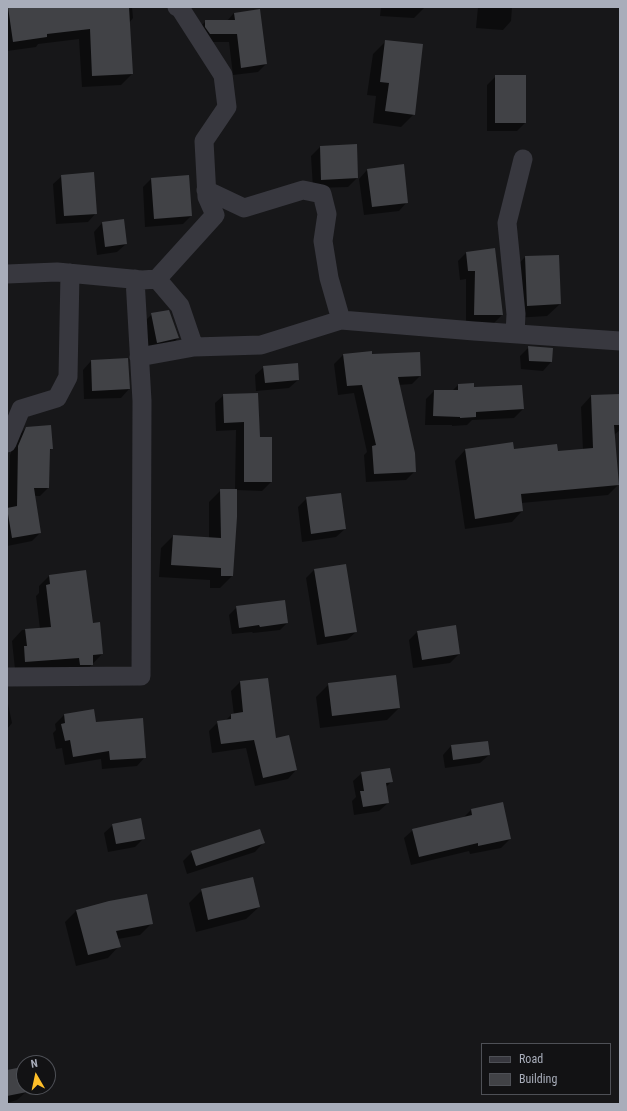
<!DOCTYPE html>
<style>
body{margin:0}
#map{position:relative;width:627px;height:1111px;overflow:hidden;background:#171719;font-family:"Roboto Condensed",sans-serif}
canvas{display:block}
.frame{position:absolute;inset:0;border:8px solid #a8adba;pointer-events:none}
.legend{position:absolute;left:481px;top:1043px;width:130px;height:52px;box-sizing:border-box;background:#121214;border:1px solid #4e5056;margin:0;padding:5px 7px;list-style:none;font-size:12px;color:#a8adba}
.legend li{display:flex;align-items:center;gap:8px;height:20px}
.legend b{width:20px;border:1px solid #4e5056}
.north{position:absolute;left:16px;top:1055px;width:40px;height:40px;box-sizing:border-box;background:#121214;border:1px solid #4e5056;border-radius:50%;rotate:351deg;font-size:11px;font-weight:700;line-height:16px;text-align:center;color:#a8adba}
.north::after{content:'';display:block;margin:auto;width:14px;height:18px;background:#ffbf29;clip-path:polygon(50% 0,100% 100%,50% 72%,0 100%)}
</style>
<div id="map">
<canvas width="627" height="1111"></canvas>
<div class="frame"></div>
<ul class="legend">
<li><b style="height:5px;background:#38383f"></b>Road</li>
<li><b style="height:11px;background:#414246"></b>Building</li>
</ul>
<div class="north">N</div>
</div>
<script>
const ctx = document.querySelector('canvas').getContext('2d');
ctx.lineJoin = 'round';
function fill(path, color) {
  ctx.fillStyle = color;
  ctx.fill(path, 'evenodd');
}
function trace(path, color, width, dash) {
  ctx.strokeStyle = color;
  ctx.lineWidth = width;
  ctx.lineCap = dash ? 'butt' : 'round';
  ctx.setLineDash(dash || []);
  ctx.stroke(path);
}
fill(new Path2D(`
 M7 7H132L133 18 129 23 132 74 121 85 82 87 79 39 38 44 36 47 7 51Z
 M381 7H425L414 18 380 16Z
 M478 7H512L511 21 503 30 476 28Z
 M234 13 266 64 258 72 233 75 229 42H202L198 29 206 21H227Z
 M386 41 414 114 401 127 373 123 376 96 367 95 373 54Z
 M496 76 525 123 517 131H487V85Z
 M320 147 357 178 348 187 313 188 311 156Z
 M367 170 407 202 399 211 364 215 359 179Z
 M62 176 96 213 88 222 56 224 53 184Z
 M151 179 191 216 183 224 145 227 143 187Z
 M102 223 126 244 117 252 97 255 94 232Z
 M466 253 502 315 493 324 466 323V279L460 280 458 261Z
 M525 257 560 304 547 316 514 318 513 270Z
 M168 311 178 338 170 347 148 351 143 323 152 314Z
 M529 347 551 362 543 371 521 369 520 356Z
 M371 352V355L420 376 412 384 398 385 415 471 406 480 366 482 364 455 367 452 354 393 338 395 334 364 343 355Z
 M91 361 129 389 121 398 84 399 83 370Z
 M264 367 298 380 289 388 256 391 255 375Z
 M458 385 474 388 523 409 514 418 472 420 467 425 452 426V425H425L426 399 434 391H452Z
 M224 395 259 438 271 482 262 491 236 490 232 576 220 588H210V580L159 577 161 548 173 536 209 539V502L221 490H235L236 430 216 431 215 403Z
 M620 395V430L614 435 618 485 608 495 521 503 522 511 512 522 465 529 455 461 465 450 557 452 583 450 581 407 591 396Z
 M26 428 52 448 49 451 48 488 40 496H35L40 533 32 541 7 546V509H8L10 455 17 437Z
 M307 498 345 529 336 537 302 542 298 507Z
 M314 570 356 632 347 640 317 645 306 578Z
 M49 576 92 624 102 654 82 675 15 669 12 641 22 630 40 629 36 596 39 593V586Z
 M237 607 287 623 280 630 253 633 252 632 232 634 229 615Z
 M418 631 459 654 450 663 413 668 409 640Z
 M267 679 275 739 296 770 288 779 255 786 246 748 212 753 209 731 218 722 225 721 231 715H234L231 691 240 682Z
 M329 684 399 708 387 720 320 728 316 697Z
 M7 699 12 723 7 729Z
 M93 710 95 723 145 757 137 766 102 769 101 759 65 765 62 748 56 749 53 733 56 730 55 724 64 715Z
 M451 746 489 755 480 763 445 768 443 755Z
 M362 773 392 781 386 787 388 803 379 811 354 815 352 801 356 797 353 781Z
 M502 803 510 839 501 848 470 854 469 851 411 865 404 838 413 830 463 818 471 810Z
 M113 825 144 838 135 847 108 852 104 833Z
 M263 843 255 852 187 874 183 861 192 852Z
 M202 890 259 907 246 919 196 932 189 903Z
 M76 911 152 923 140 935 118 939 119 946 108 958 76 966 65 922Z
 M7 1071 24 1082V1087L26 1092 17 1100 7 1103Z`), '#0007');
fill(new Path2D(`
 M8 7H129L133 74 92 76 90 29 47 34V37L13 42Z
 M260 9 267 64 241 68 237 34H210L205 27V20H235L234 13Z
 M385 40 423 44 415 115 385 111 389 83 380 82Z
 M495 75H526V123H495Z
 M357 144 358 178 321 180 320 146Z
 M404 164 408 203 372 207 367 169Z
 M94 172 97 214 64 216 61 175Z
 M189 175 192 216 154 219 151 178Z
 M124 219 127 244 105 247 102 222Z
 M495 248 503 315H474L475 271H468L466 252Z
 M559 255 561 304 527 306 525 256Z
 M169 310 179 338 157 343 151 313Z
 M528 346 553 348 552 362 529 361Z
 M372 351V354L420 352 421 376 398 377 415 453 416 472 374 474 372 446 376 445 362 385 347 386 343 354Z
 M128 358 130 389 92 391 91 360Z
 M298 363 299 380 265 383 263 366Z
 M474 383V387L522 385 524 409 476 412V417L460 418V417L433 416 434 390H458V384Z
 M258 393 260 437H272V482H244V422L224 423 223 394Z
 M620 394V425H614L619 485 521 494 523 511 475 519 465 449 513 442 514 449 557 444 558 451 593 448 591 395Z
 M51 425 53 449H50L49 488H34L41 533 12 538 7 508 17 506 18 446 26 427Z
 M220 489H237V517L233 576H221V568L171 565 173 535 221 538Z
 M341 493 346 529 311 534 306 497Z
 M346 564 357 632 325 637 314 569Z
 M86 570 93 623 100 622 103 654 93 655V665H80L79 658 25 662 24 646H27L25 629 51 627 46 585 50 584 49 575Z
 M285 600 288 623 260 627 259 625 239 628 236 606Z
 M456 625 460 654 422 660 417 631Z
 M396 675 400 708 332 716 328 683Z
 M268 678 276 738 289 735 297 770 263 778 254 740 221 744 217 721 231 719V714L243 712 240 681Z
 M94 709 96 722 143 718 146 758 110 760 109 751 73 757 70 740 65 741 61 724 65 723 64 714Z
 M488 741 490 755 453 760 451 745Z
 M390 768 393 782 386 783 389 803 363 807 360 791H364L361 772Z
 M503 802 511 839 478 846V843L419 857 412 829 472 815 471 809Z
 M141 818 145 839 116 844 112 824Z
 M260 829 265 843 196 866 191 851Z
 M253 877 260 907 208 920 201 889Z
 M147 894 153 924 116 931 121 947 88 955 76 910 109 901Z
 M22 1067 24 1077V1087H26L27 1092 7 1096V1070Z`), '#414246');
trace(new Path2D(`
 M7 274 57 272 142 280 157 279 215 215 207 197 204 141 227 107 223 75 180 8 177 7
 M157 279 180 306 194 347
 M341 320 474 331 620 341
 M515 334 516 314 507 223 523 159
 M139 357 194 347 261 345 341 320 329 278 323 241 327 214 322 194 303 190 244 208 206 190
 M7 443 21 409 57 398 68 377 70 273
 M7 677 141 676 142 401 135 279`), '#38383f', 19);
</script>
